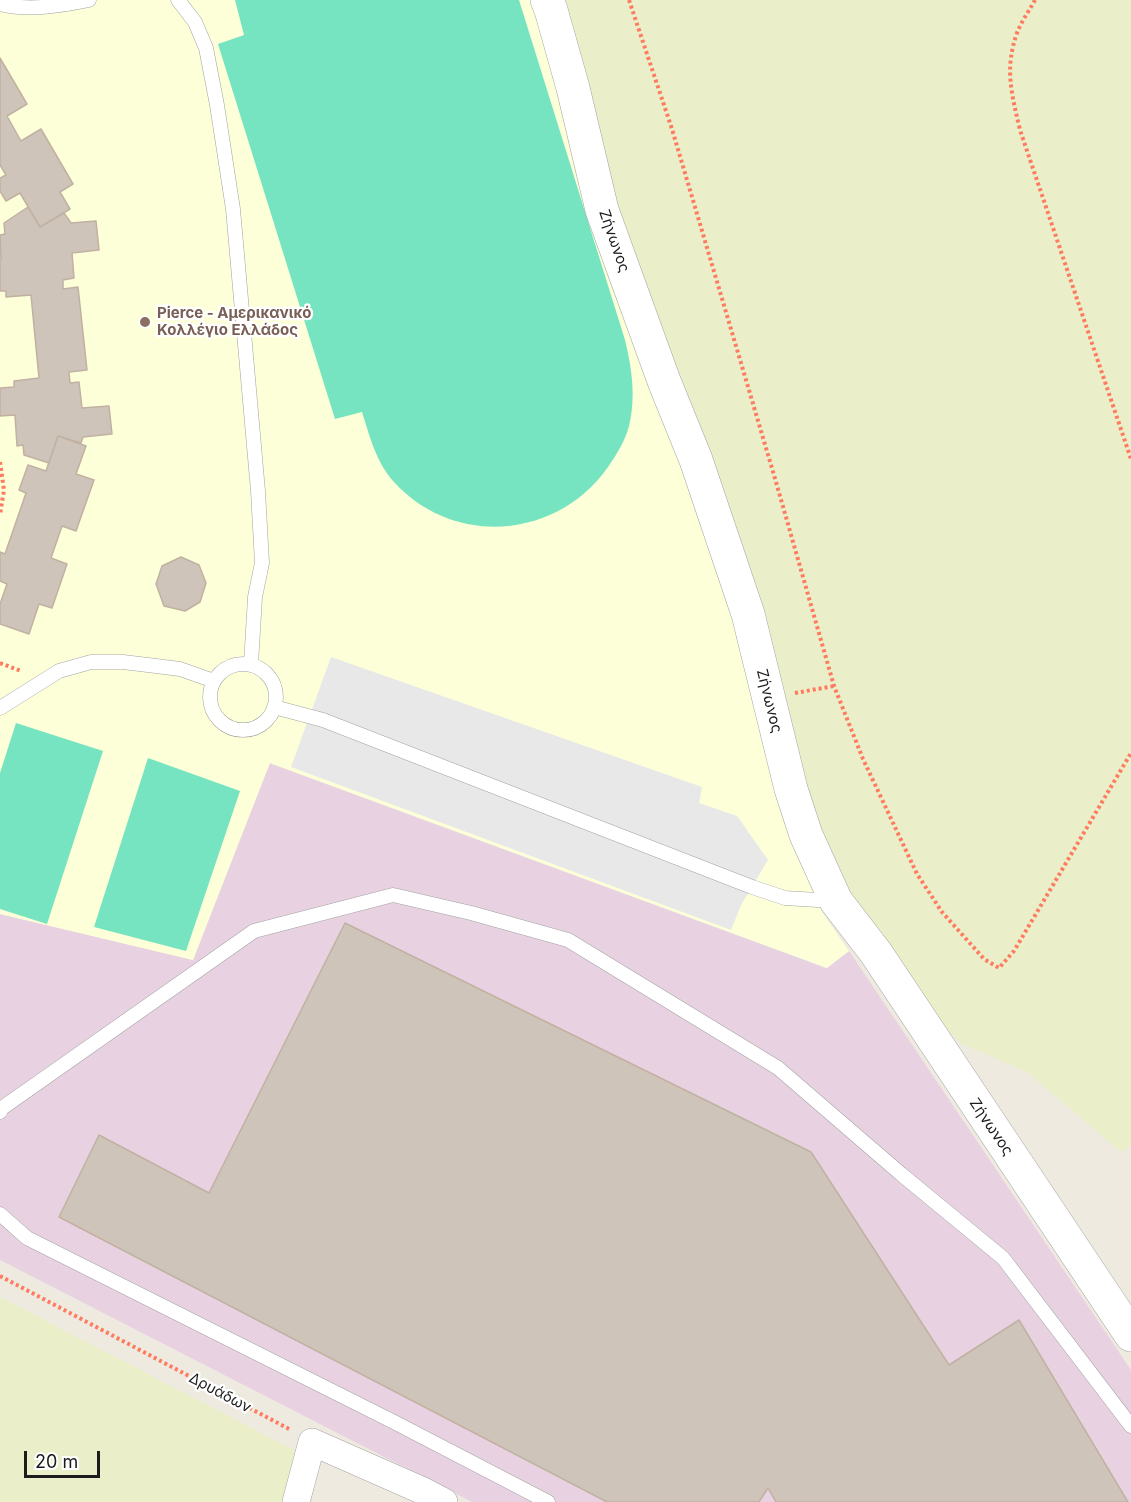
<!DOCTYPE html>
<meta charset="utf-8">
<style>
body{margin:0}
#map{position:relative;width:1131px;height:1502px;overflow:hidden;background:#eeeae0;font-family:Inter,sans-serif}
canvas{display:block}
.scale{position:absolute;left:24px;top:1451px;width:76px;height:27px;box-sizing:border-box;border:3px solid #1c1c1c;border-top:0;padding-left:8px;font-size:18px;line-height:21px;white-space:nowrap;color:#1c1c1c;-webkit-text-stroke:4px #fff;paint-order:stroke}
</style>
<div id="map">
<canvas width="1131" height="1502"></canvas>
<div class="scale">20 m</div>
</div>
<script>
const ctx = document.querySelector('canvas').getContext('2d');
ctx.lineJoin = 'round';
function fill(path, color) {
  ctx.fillStyle = color;
  ctx.fill(path, 'evenodd');
}
function trace(path, color, width, dash) {
  ctx.strokeStyle = color;
  ctx.lineWidth = width;
  ctx.lineCap = dash ? 'butt' : 'round';
  ctx.setLineDash(dash || []);
  ctx.stroke(path);
}
function label(font, color, halo, rows, align = 'center') {
  ctx.font = font + ' Inter,sans-serif';
  ctx.lineWidth = 4.5;
  ctx.setLineDash([]);
  ctx.textBaseline = 'middle';
  ctx.strokeStyle = halo;
  ctx.fillStyle = color;
  for (const [text, x, y, turn = 0] of rows) {
    ctx.save();
    ctx.translate(x, y);
    ctx.rotate((+turn || 0) * Math.PI / 180);
    ctx.textAlign = isNaN(turn) ? turn : align;
    if (halo) ctx.strokeText(text, 0, 0);
    ctx.fillText(text, 0, 0);
    ctx.restore();
  }
}
fill(new Path2D(`
 M269 763 826 968 849 951 1131 1370V1502H472L0 1260V914L193 960Z`), '#e8d2e2');
fill(new Path2D(`
 M0 0H535L586 206 611 286 671 431 749 668 776 792 822 912 849 951 827 968 270 763 193 960 0 914Z`), '#fcffd8');
fill(new Path2D(`
 M562 0H1131V1146L1121 1152 1027 1072 962 1044 938 1022 846 891 813 808 609 192Z
 M0 1297 296 1451 285 1502H0Z`), '#eaefc9');
fill(new Path2D(`
 M235 0H519L625 340C632 369 636 397 629 426 625 441 617 454 608 467 558 539 454 548 394 482 376 462 370 437 362 412L335 419 218 44 244 35Z
 M16 723 103 751 47 924 0 909V773Z
 M148 758 240 791 186 951 94 927Z`), '#77e4c1');
fill(new Path2D(`
 M331 657 702 787 699 803 737 816 768 860 741 905 731 930 291 767Z`), '#e8e8e8');
const building = new Path2D(`
 M0 58 27 104 7 116 21 141 41 129 73 184 60 192 70 209 40 227 20 193 6 201 0 191V178L6 175 0 165Z
 M28 207 40 227 64 213 71 223 96 221 99 250 72 253 74 278 63 280V289L78 287 87 370 69 372 70 383 79 382 82 408 109 406 112 434 83 437 81 443 58 436 49 463 24 455 23 445 17 446 15 415 0 416V388L14 387V381L39 378 31 295 6 297V291H0V261L1 260 0 235 5 234 4 223Z
 M58 436 86 446 76 474 94 480 76 531 62 526 51 558 67 564 52 608 39 604 29 634 0 624V604L7 584 0 581V552L5 554 26 493 19 490 28 465 46 471Z
 M181 557 199 565 206 583 200 602 185 611 164 606 156 584 162 566Z
 M345 923 811 1152 949 1365 1019 1320 1128 1502H776L768 1488 759 1502H607L59 1217 99 1135 209 1193Z`);
fill(building, '#cec4b9');
trace(building, '#c1b1a2', 1.5);
const service = new Path2D(`
 M178 0 195 22 206 48 217 105 233 209 258 491 262 563 255 597 251 664
 M0 4C29 11 60 6 89 0
 M210 697a33 33 0 1 1 66 0a33 33 0 1 1-66 0Z
 M274 707 323 720 752 887 785 898 834 901
 M0 708 59 671 91 662H123L156 666 180 669 214 681
 M0 1112 2 1108 254 931 393 895 471 913 568 940 778 1068 901 1174 1003 1258 1131 1426
 M0 1214 27 1238 394 1422 548 1502`);
const minor = new Path2D(`
 M296 1502 312 1442 421 1490 444 1502`);
const tertiary = new Path2D(`
 M547 0 551 10 573 88 602 210 664 381 696 460 748 614 791 789 806 835 836 901 876 953 1131 1335`);
trace(service, '#a3a3a3', 15);
trace(minor, '#a3a3a3', 28);
trace(tertiary, '#a3a3a3', 34);
trace(new Path2D(`
 M629 0 672 129 774 475 834 686 863 759 917 874 942 912 984 959 999 968 1014 951 1131 753
 M1035 0C1029 11 1021 22 1017 33 1004 69 1012 95 1020 130L1131 459
 M0 462 4 490 0 515
 M0 663 21 671
 M795 693 834 686
 M0 1276 291 1430`), '#ff7b60', 4, [3, 3]);
trace(service, '#fff', 14);
trace(minor, '#fff', 27);
trace(tertiary, '#fff', 33);
for (const [x, y, r, color] of [
 [145,322,6,"#8d6e63"]
]) {
  const dot = new Path2D();
  dot.arc(x, y, r, 0, 2 * Math.PI);
  ctx.fillStyle = color;
  ctx.fill(dot);
  trace(dot, '#fff', 2);
}
label('15px', '#1c1c1c', '#fff', [
 ["Ζήνωνος",614,241,71],
 ["Ζήνωνος",769,701,76],
 ["Ζήνωνος",991,1127,56],
 ["Δρυάδων",220,1393,28]
]);
label('bold 15px', '#785e54', '#fff', [
 ["Pierce - Αμερικανικό",157,313],
 ["Κολλέγιο Ελλάδος",157,330]
], 'left');
</script>
